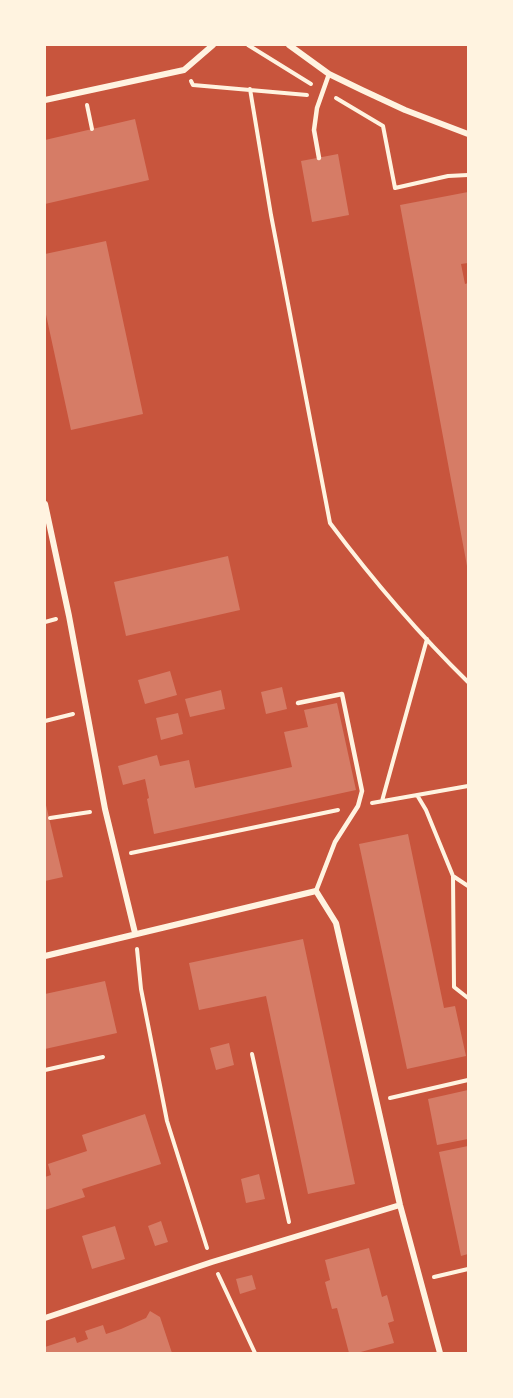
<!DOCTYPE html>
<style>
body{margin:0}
#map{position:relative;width:513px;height:1398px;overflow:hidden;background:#c8553d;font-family:"Exo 2",sans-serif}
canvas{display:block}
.frame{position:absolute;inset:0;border:46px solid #fff3e0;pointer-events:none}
</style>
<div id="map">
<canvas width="513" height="1398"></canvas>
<div class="frame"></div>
</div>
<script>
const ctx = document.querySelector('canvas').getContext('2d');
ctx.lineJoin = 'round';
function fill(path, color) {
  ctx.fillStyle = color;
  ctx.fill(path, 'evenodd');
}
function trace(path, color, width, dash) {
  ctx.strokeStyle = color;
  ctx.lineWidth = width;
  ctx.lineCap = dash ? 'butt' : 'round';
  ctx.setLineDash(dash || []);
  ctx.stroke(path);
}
fill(new Path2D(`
 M135 119 149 180 45 204V140Z
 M338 154 349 215 312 222 301 161Z
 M468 192V263L461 264 465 284 468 283 467 566 400 205Z
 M106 241 143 414 71 430 45 310V254Z
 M228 556 240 610 126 636 114 582Z
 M170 671 177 695 145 704 138 680Z
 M282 687 287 709 266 714 261 692Z
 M221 690 225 709 190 717 185 699Z
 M337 703 356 790 154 834 147 799 149 798 145 779 123 785 118 766 157 755 160 766 189 760 195 788 292 767 284 732 308 727 304 710Z
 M178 713 183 734 161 740 156 718Z
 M45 801 63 877 45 881Z
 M408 834 444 1008 455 1006 466 1056 407 1069 359 844Z
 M303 939 355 1184 308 1194 266 996 199 1010 189 963Z
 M105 981 117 1033 45 1049V994Z
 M229 1043 234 1065 216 1070 210 1048Z
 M468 1090V1139L437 1145 428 1099Z
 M145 1114 161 1164 82 1189 85 1197 45 1210V1177L51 1175 48 1164 87 1151 82 1135Z
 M468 1146V1254L461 1256 439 1152Z
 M259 1174 265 1199 246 1203 241 1179Z
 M161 1221 168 1242 155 1246 148 1226Z
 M115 1226 125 1259 92 1269 82 1236Z
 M369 1248 382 1297 387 1295 394 1321 388 1323 394 1343 357 1353H349L337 1308 332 1309 325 1282 330 1280 325 1260Z
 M252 1275 256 1289 240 1294 236 1279Z
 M150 1311 160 1317 172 1353H45V1347L75 1337 77 1343 88 1339 85 1331 103 1325 106 1334 121 1329 146 1318Z`), '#d67c66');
trace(new Path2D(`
 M248 45 311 84
 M191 81 193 85 307 95
 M250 89 271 215 330 523C372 579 418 633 468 682
 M336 98 383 126 395 188 448 176 468 175
 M87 105 92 129
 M45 622 56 619
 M45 721 73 714
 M417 795 426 810 453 876 468 886
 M382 801 427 639
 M372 803 468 786
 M50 818 90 812
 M131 853 338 810
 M453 876 454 987 468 998
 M137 949 141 989 167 1121 207 1248
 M252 1054 289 1222
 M45 1070 103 1057
 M390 1098 468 1080
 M218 1274 255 1353
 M434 1277 468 1269`), '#fff3e0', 4);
trace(new Path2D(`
 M319 158 314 130 317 108 329 74
 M298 703 342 694 362 791 358 806 335 842 316 891`), '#fff3e0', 4.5);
trace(new Path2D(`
 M289 45 329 74 362 90 405 110 468 134
 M45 100 184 70 213 45
 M45 504 69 616 105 809 135 933
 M45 956 316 891 336 923 400 1205 440 1353
 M45 1318 212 1262 400 1205`), '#fff3e0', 6);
</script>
